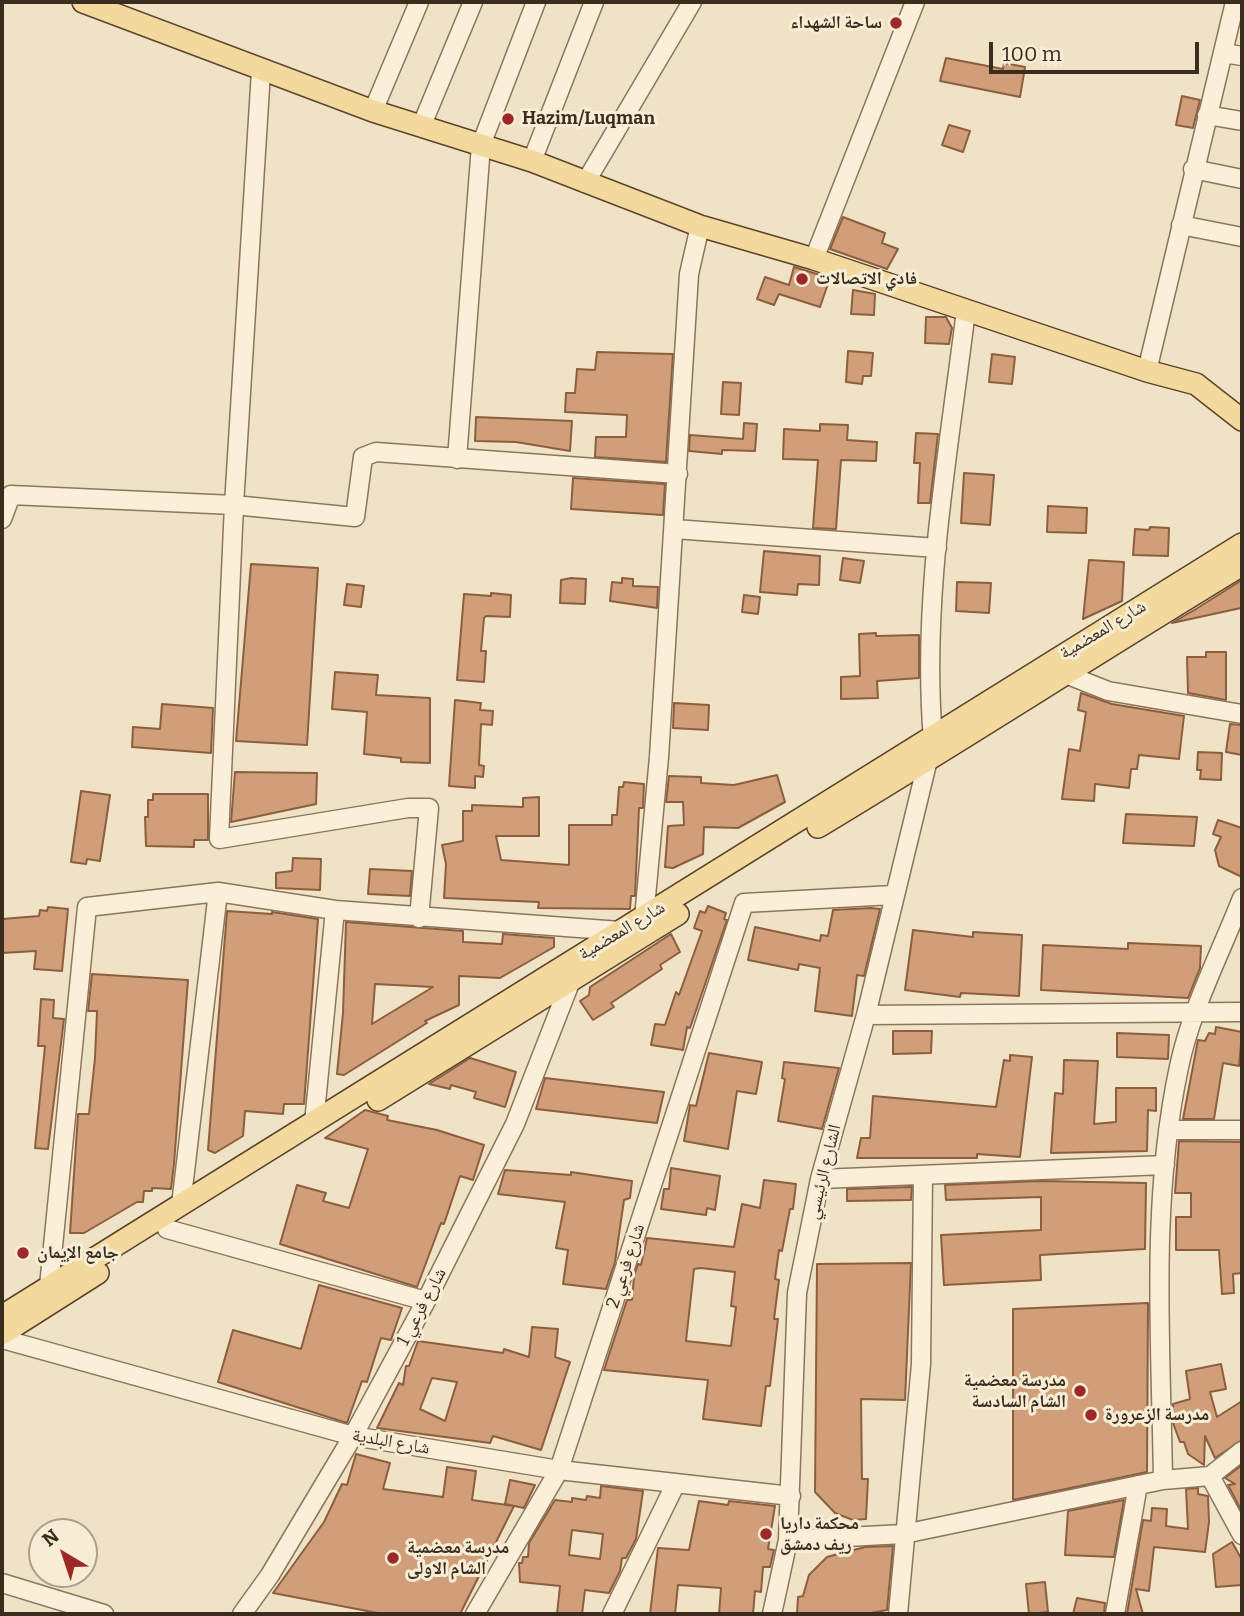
<!DOCTYPE html>
<meta charset="utf-8">
<style>
body{margin:0}
#map{position:relative;width:1244px;height:1616px;overflow:hidden;background:#f0e3c5;font-family:Bitter,serif}
canvas{display:block}
.frame{position:absolute;inset:0;border:4px solid #3b2d1e;pointer-events:none}
.north{position:absolute;left:28px;top:1518px;width:70px;height:70px;box-sizing:border-box;background:#f7edd5;border:2px solid #aca08c;border-radius:50%;rotate:321deg;font-size:19px;font-weight:700;line-height:28px;text-align:center;color:#3b2d1e}
.north::after{content:'';display:block;margin:auto;width:24px;height:32px;background:#9d2827;clip-path:polygon(50% 0,100% 100%,50% 72%,0 100%)}
.scale{position:absolute;left:989px;top:42px;width:210px;height:32px;box-sizing:border-box;border:4px solid #3b2d1e;border-top:0;padding-left:9px;font-size:21px;line-height:24px;white-space:nowrap;color:#3b2d1e;-webkit-text-stroke:5px #f7edd5;paint-order:stroke}
</style>
<div id="map">
<canvas width="1244" height="1616"></canvas>
<div class="frame"></div>
<div class="north">N</div>
<div class="scale">100 m</div>
</div>
<script>
const ctx = document.querySelector('canvas').getContext('2d');
ctx.lineJoin = 'round';
function fill(path, color) {
  ctx.fillStyle = color;
  ctx.fill(path, 'evenodd');
}
function trace(path, color, width, dash) {
  ctx.strokeStyle = color;
  ctx.lineWidth = width;
  ctx.lineCap = dash ? 'butt' : 'round';
  ctx.setLineDash(dash || []);
  ctx.stroke(path);
}
function label(font, color, halo, rows, align = 'center') {
  ctx.font = font + ' Bitter,"Noto Naskh Arabic",serif';
  ctx.lineWidth = 6;
  ctx.setLineDash([]);
  ctx.textBaseline = 'middle';
  ctx.strokeStyle = halo;
  ctx.fillStyle = color;
  for (const [text, x, y, turn = 0] of rows) {
    ctx.save();
    ctx.translate(x, y);
    ctx.rotate((+turn || 0) * Math.PI / 180);
    ctx.textAlign = isNaN(turn) ? turn : align;
    if (halo) ctx.strokeText(text, 0, 0);
    ctx.fillText(text, 0, 0);
    ctx.restore();
  }
}
const building = new Path2D(`
 M946 58 1003 69 1004 63 1025 67 1020 97 940 81Z
 M1182 96 1200 100 1193 128 1176 125Z
 M949 125 970 131 963 152 942 145Z
 M843 217 885 233 882 243 898 249 887 269 830 249Z
 M794 267 830 278 820 307 779 294 774 305 757 299 765 277 789 285Z
 M853 290 875 294 874 315 851 314Z
 M926 317H946L952 328 949 344 925 343Z
 M848 351 873 353 871 376H863L862 384 846 382Z
 M597 352 673 354 666 462 595 457 596 437H626L627 415 565 412 566 393H575L577 369 595 370Z
 M992 354 1015 357 1012 384 989 382Z
 M723 382 741 383 739 415 721 414Z
 M476 417 572 421 570 451 516 442 475 441Z
 M744 423 757 424 755 451 722 450V454L689 451 690 435 743 439Z
 M820 424 848 425 847 440 877 442 876 461 841 460 836 529 813 528 818 460 783 459 784 429 820 431Z
 M916 433 938 434 930 503H918L920 463H914Z
 M964 473 994 475 990 525 961 523Z
 M573 478 665 484 663 515 571 509Z
 M1048 506 1087 508 1086 533 1047 532Z
 M1150 527 1169 528 1168 556 1133 555 1135 529 1149 530Z
 M764 551 820 556 819 585 798 584 797 595 760 592Z
 M843 558 864 561 860 583 840 580Z
 M1089 560 1124 562 1122 601 1083 619Z
 M251 564 318 568 307 745 236 741Z
 M571 578 586 579 585 604 560 603 561 580Z
 M622 578 633 579V586L658 587 657 608 610 601 612 582 622 583Z
 M1242 580 1241 608 1172 623 1196 609Z
 M957 582 991 583 989 613 956 611Z
 M347 584 364 586 361 607 344 605Z
 M491 593 511 595 510 617 486 616 484 618 481 651H486L484 682 457 680 464 594 491 596Z
 M744 595 760 597 758 614 742 612Z
 M876 633V636L919 635V678L877 681 878 698 841 699V677L860 676 859 634Z
 M1206 652H1226V700L1188 693 1187 657H1206Z
 M335 672 378 675 376 695 430 698V763L401 762V758L364 754 367 712 332 709Z
 M1081 693 1112 704 1184 716 1179 759 1139 755 1137 769H1131L1129 788 1095 784 1094 801 1062 799 1069 749 1080 751 1086 712 1078 710Z
 M455 700 481 703 480 710 493 711 492 725 481 724 479 765 484 766 483 777 475 776V788L449 786Z
 M674 703 709 705 708 730 673 728Z
 M162 704 213 708 211 753 132 747 133 727 160 729Z
 M1230 724 1242 725V755L1226 752Z
 M1198 752 1222 753 1221 780 1200 779 1201 770H1197Z
 M235 772 317 773 316 804 231 822Z
 M777 775 785 802 738 828 704 827 703 854 673 868 665 867 668 826 684 825 683 802H666L669 776 701 777V783L734 785Z
 M624 782 644 784 643 808H639L635 896H631L630 909 538 908 539 902 444 898 446 864 442 845 463 841V811H472V805L523 807V798L539 797V836H496L501 860 569 865V825H612V815H617L619 787H623Z
 M81 791 110 795 100 861 87 859 86 864 71 862Z
 M153 794H208V840H194V847L146 846 145 817H148V800H153Z
 M1126 814 1197 817 1194 846 1123 843Z
 M1218 820 1242 828V877L1219 866 1215 850 1221 837 1213 834Z
 M293 858 321 859 320 890 276 888V873L292 871Z
 M370 869 412 871 410 896 368 894Z
 M708 906 726 913 724 919 727 920 690 1028 687 1027 683 1050 651 1045 655 1024 665 1025 676 992 679 995 702 931 694 928 700 911 705 913Z
 M48 907 68 909 62 971 34 969 36 951 2 953V919L39 916 40 910 47 911Z
 M871 908 880 909 864 976 857 975 852 1016 815 1011 820 968 799 964 798 970 748 960 755 927 820 941 821 935 828 936 833 910Z
 M227 911 272 914V912L318 919 304 1104H284L283 1114 245 1111 243 1136 215 1153 208 1150Z
 M346 922 463 931V942L502 944 503 934 554 938V947L500 978 459 976V1005L425 1021 427 1023 344 1075 337 1074 343 1013ZM375 984 433 987 372 1024Z
 M913 930 973 937V932L1022 935 1019 996 961 993 960 997 905 990Z
 M671 934 680 952 660 965 662 969 611 1003 614 1007 593 1020 580 1001 589 995 590 987Z
 M1128 943 1201 946 1200 968 1188 998 1041 990 1043 945 1128 949Z
 M92 974 188 980 174 1164 171 1189 152 1188V1191H144L143 1202H137L84 1233H70L78 1114H89L95 1058 97 1011H88Z
 M41 999 54 1000 53 1018 64 1019 48 1149 35 1148 45 1046H38Z
 M1216 1027 1242 1032 1239 1066 1223 1063 1214 1119H1183L1198 1040 1205 1041 1209 1033 1215 1034Z
 M893 1031H932L931 1053 893 1054Z
 M1117 1033 1169 1035 1168 1059 1117 1057Z
 M709 1053 762 1062 756 1094 737 1091 728 1149 684 1141 690 1105 696 1106Z
 M1010 1055 1032 1057 1020 1157 977 1154V1158H857L861 1138H870L873 1096 996 1107 1004 1060 1010 1061Z
 M470 1058 516 1072 505 1107 474 1098 476 1092 451 1085 450 1089 429 1084Z
 M1064 1060 1098 1061 1094 1124 1116 1122V1088H1156V1111L1148 1110 1147 1151 1051 1153 1055 1093 1063 1094Z
 M784 1062 839 1068 822 1129 778 1121 785 1079 782 1078Z
 M545 1078 664 1092 657 1123 536 1109Z
 M365 1110 388 1116 387 1120 437 1130 484 1145 473 1180 460 1176 444 1224 441 1223 417 1287 280 1244 297 1185 326 1193 323 1201 349 1208 368 1149 325 1138Z
 M1179 1141 1242 1142V1273L1233 1274 1234 1293 1222 1294 1219 1250H1176V1217H1191V1193H1175Z
 M671 1168 720 1176 715 1210 707 1208 706 1215 661 1209 664 1189H669Z
 M505 1170 571 1175V1172L632 1181 630 1198 624 1200 615 1262 606 1289 563 1284 568 1250 556 1248 565 1202 498 1194Z
 M764 1180 796 1184 793 1209H790L782 1251 779 1250 775 1279 779 1280 774 1319H778L770 1386H766L761 1426 703 1419 708 1380 604 1370 627 1300H632L634 1276 638 1264 641 1265 647 1238 734 1247 742 1204 760 1208ZM701 1268 735 1272 731 1306 736 1307 731 1346 686 1341 694 1269Z
 M1040 1181 1146 1183 1145 1249 1040 1255 1041 1280 944 1285 941 1235 1041 1230V1197L946 1200 945 1185Z
 M912 1187 911 1200 847 1201V1189Z
 M911 1263 905 1400 861 1399 862 1479H868L866 1519 853 1520 835 1513 815 1492 817 1264Z
 M319 1285 402 1308 391 1340 381 1338 367 1382 362 1381 347 1423 218 1382 233 1330 301 1349Z
 M1148 1303 1147 1472 1013 1500V1309Z
 M532 1327 558 1329 555 1357 570 1362 541 1450 493 1436 490 1443 377 1428 399 1383 403 1385 406 1366H409L418 1341 503 1353 504 1349 529 1357ZM432 1378 457 1382 445 1421 420 1409Z
 M1221 1364 1226 1389 1210 1392 1217 1417 1242 1401V1440L1215 1458 1205 1436 1204 1465 1188 1454 1184 1442H1180L1173 1423V1404L1190 1399 1186 1371Z
 M356 1454 390 1463 383 1489 443 1497 447 1467 476 1471 472 1500 514 1506 460 1614H383L273 1593 324 1522 342 1484 347 1485Z
 M1242 1465V1512L1228 1485 1235 1484 1225 1478Z
 M510 1480 535 1485 524 1508 505 1504Z
 M601 1486 643 1491 636 1539 626 1558H622L620 1571 609 1593 585 1590 582 1614H557L560 1586 520 1582 519 1563H522L523 1557H528L529 1543 555 1500 572 1502V1498L586 1500 587 1496 600 1498ZM572 1530 603 1534 600 1559 569 1555Z
 M1198 1488V1494L1208 1496 1209 1522 1205 1552 1154 1547 1149 1591 1136 1589 1143 1614H1127L1143 1520 1151 1521 1152 1508 1167 1509 1166 1526 1188 1529 1186 1489Z
 M1124 1500 1114 1557 1065 1555 1068 1511Z
 M699 1501 728 1505 729 1501 775 1506 768 1549 774 1550 770 1567H763L761 1592 755 1591 753 1614H719L721 1588 678 1585 675 1614H650L658 1548 689 1550Z
 M1232 1542 1242 1560V1585L1216 1587 1213 1554Z
 M893 1546 887 1610 865 1614H797L798 1597 803 1596 809 1575 827 1557 865 1547Z
 M1045 1582 1048 1612 1029 1614 1026 1584Z
 M1077 1598 1105 1603 1104 1614H1073Z`);
fill(building, '#d09e79');
trace(building, '#8c5e3f', 2);
const minor = new Path2D(`
 M1223 53 1242 56
 M261 71 234 505 219 839 408 808H429L419 918
 M373 111 419 2
 M1207 115 1242 121
 M421 127 473 2
 M532 161 594 2
 M1193 169 1242 179
 M585 183 692 2
 M1181 225 1242 237
 M814 259 915 2
 M1147 371 1235 2
 M457 459 481 145 536 2
 M2 519 11 495 234 505 355 517 363 457 376 452 678 474
 M674 529 937 548
 M1063 673 1108 691 1242 714
 M644 918 659 757 689 274 700 226
 M866 1015 1242 1012
 M314 1123 335 910
 M1168 1130H1242
 M820 1179 1165 1165
 M181 1205 218 892
 M167 1229 426 1301
 M49 1286 87 907 218 892 335 910 620 931
 M2 1339 353 1436 559 1470 791 1496
 M1210 1476 1242 1451
 M1163 1480C1161 1342 1150 1202 1179 1067 1191 1009 1221 952 1242 898
 M788 1540 904 1534 1163 1480 1210 1476 1242 1535
 M2 1583 104 1614
 M242 1614 270 1575 353 1436 426 1301 515 1124 570 983
 M475 1614 559 1470 744 903 893 895
 M612 1614 676 1483
 M772 1614 788 1540 797 1293 820 1179 866 1015 933 739C921 597 949 451 966 310
 M898 1614 921 1364 923 1175
 M1115 1614 1138 1485`);
const major = new Path2D(`
 M83 2 373 111 532 161 700 226 814 259 1147 371 1196 384 1242 420
 M818 827C961 741 1100 651 1242 565
 M378 1100 678 914
 M2 1316 1242 544
 M2 1334 98 1273`);
trace(minor, '#8c755a', 21);
trace(major, '#5a432e', 24);
trace(minor, '#faf0d9', 18);
trace(major, '#f4d99c', 21);
for (const [x, y, r, color] of [
 [896,23,7,"#9d2827"],
 [508,119,7,"#9d2827"],
 [802,279,7,"#9d2827"],
 [23,1253,7,"#9d2827"],
 [1080,1391,7,"#9d2827"],
 [1091,1415,7,"#9d2827"],
 [766,1534,7,"#9d2827"],
 [393,1558,7,"#9d2827"]
]) {
  const dot = new Path2D();
  dot.arc(x, y, r, 0, 2 * Math.PI);
  ctx.fillStyle = color;
  ctx.fill(dot);
  trace(dot, '#f7edd5', 2.5);
}
label('bold 18px', '#3b2d1e', '#f7edd5', [
 ["ساحة الشهداء",882,23,"right"],
 ["Hazim/Luqman",522,119],
 ["فادي الاتصالات",816,279],
 ["جامع الإيمان",37,1253],
 ["مدرسة معضمية",1066,1381,"right"],
 ["الشام السادسة",1066,1402,"right"],
 ["مدرسة الزعرورة",1105,1415],
 ["محكمة داريا",780,1524],
 ["ريف دمشق",780,1545],
 ["مدرسة معضمية",407,1548],
 ["الشام الاولى",407,1569]
], 'left');
label('18px', '#3b2d1e', '#f7edd5', [
 ["شارع المعضمية",1103,630,-31],
 ["شارع المعضمية",622,931,-31],
 ["الشارع الرئيسي",824,1172,-76],
 ["شارع فرعي 2",626,1266,-72],
 ["شارع فرعي 1",422,1307,-62],
 ["شارع البلدية",391,1442,10]
]);
</script>
